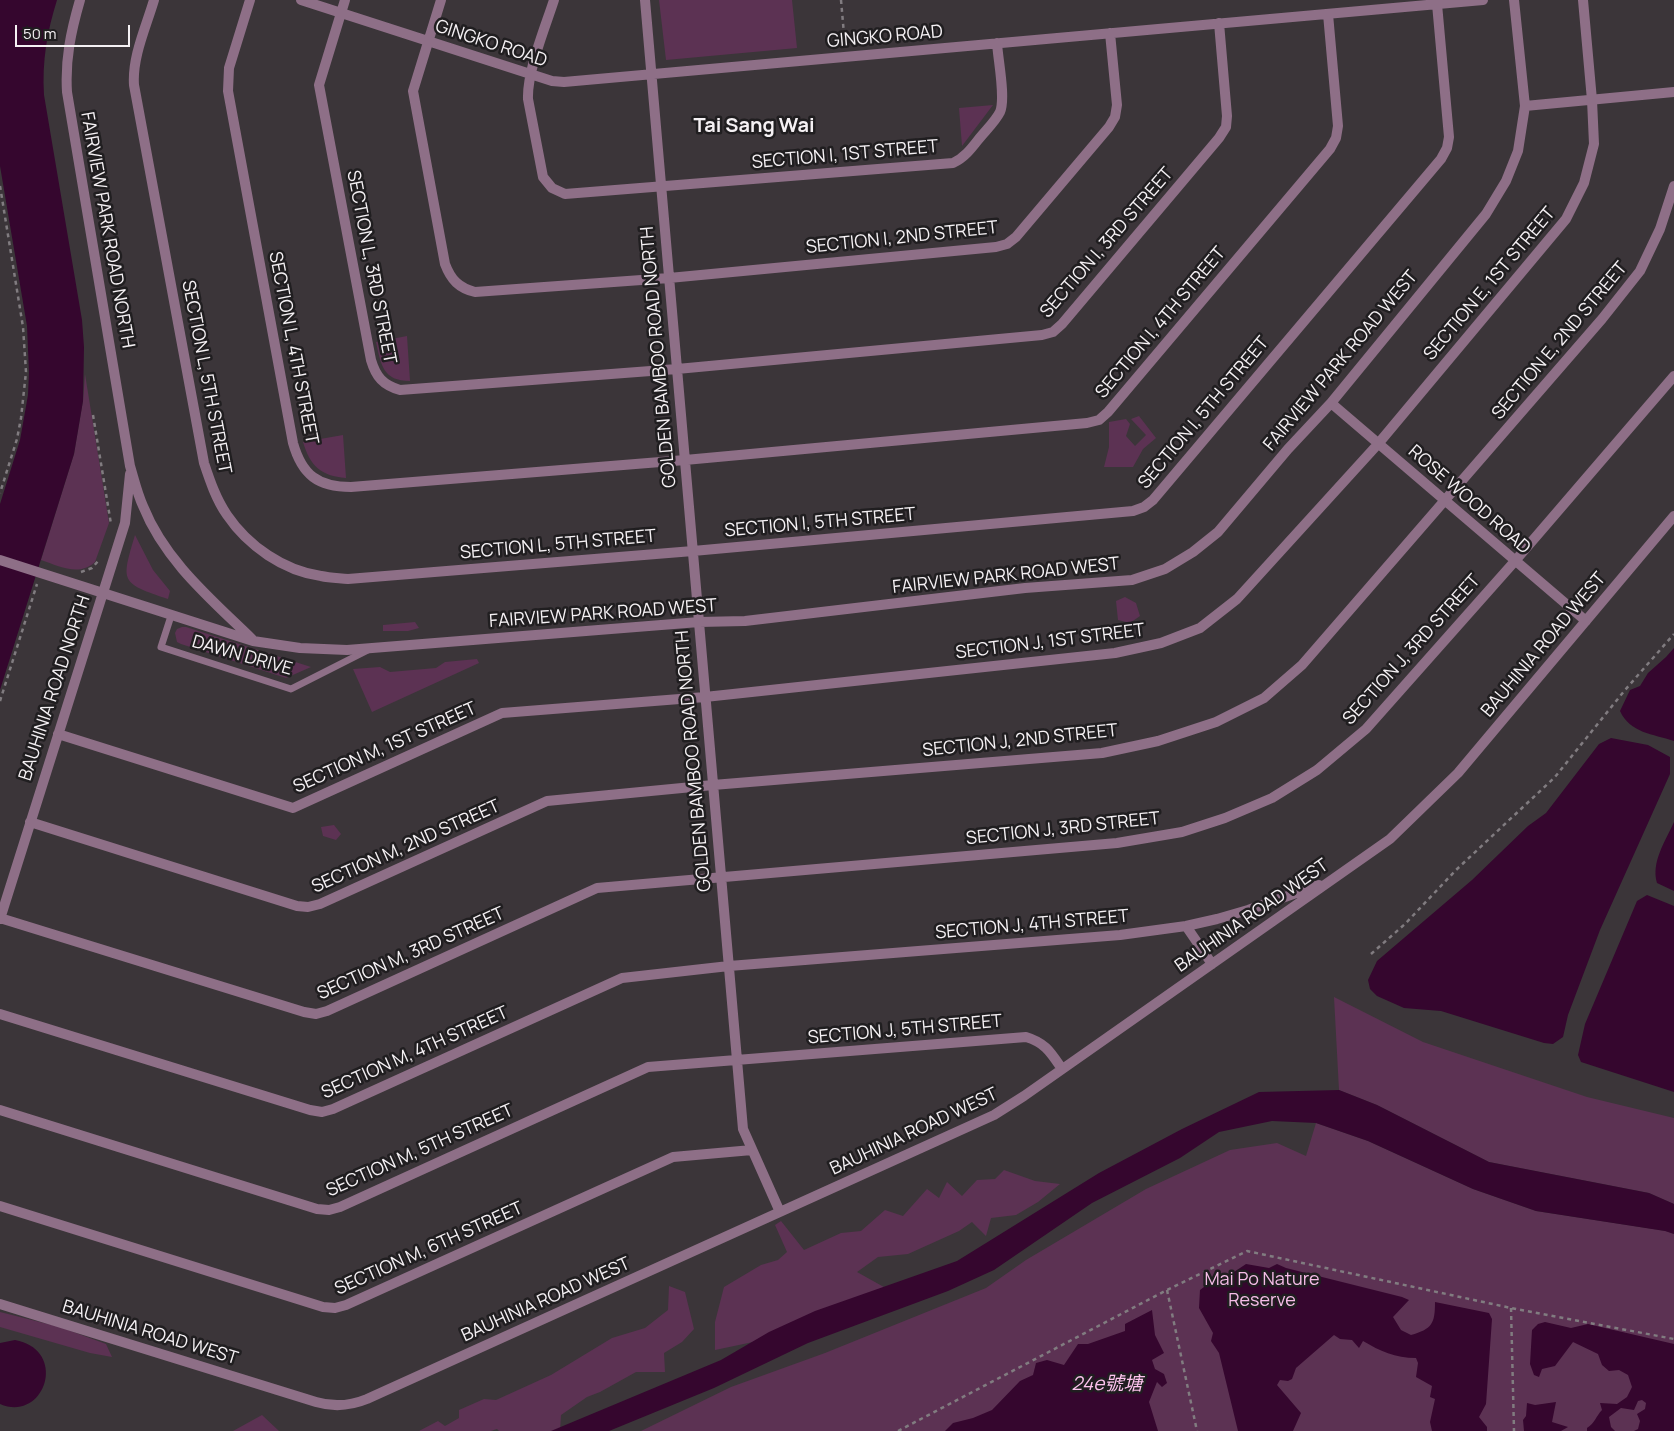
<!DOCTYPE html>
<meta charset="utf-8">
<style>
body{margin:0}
#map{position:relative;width:1674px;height:1431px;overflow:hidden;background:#3b3539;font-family:Manrope,sans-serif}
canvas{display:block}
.scale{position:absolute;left:15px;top:25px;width:115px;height:22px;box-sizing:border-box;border:2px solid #f5f1f4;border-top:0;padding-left:6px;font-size:15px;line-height:18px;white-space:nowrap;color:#f5f1f4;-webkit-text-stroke:4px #201e20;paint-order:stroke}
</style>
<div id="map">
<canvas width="1674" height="1431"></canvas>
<div class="scale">50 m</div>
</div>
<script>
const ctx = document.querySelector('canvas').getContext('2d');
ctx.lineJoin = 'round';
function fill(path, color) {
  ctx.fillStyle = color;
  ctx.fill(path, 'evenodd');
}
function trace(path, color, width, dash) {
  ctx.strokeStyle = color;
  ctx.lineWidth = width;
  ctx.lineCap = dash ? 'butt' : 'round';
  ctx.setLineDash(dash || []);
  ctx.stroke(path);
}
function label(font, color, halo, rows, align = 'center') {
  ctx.font = font + ' Manrope,"Noto Sans TC",sans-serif';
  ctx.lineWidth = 5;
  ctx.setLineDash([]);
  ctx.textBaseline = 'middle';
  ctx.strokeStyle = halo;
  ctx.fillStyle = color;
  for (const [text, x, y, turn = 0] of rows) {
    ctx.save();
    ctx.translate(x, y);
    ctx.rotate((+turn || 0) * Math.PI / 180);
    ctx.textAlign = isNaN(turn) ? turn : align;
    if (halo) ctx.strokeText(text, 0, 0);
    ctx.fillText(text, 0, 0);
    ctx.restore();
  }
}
fill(new Path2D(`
 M659 0H792L797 48 666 60Z
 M993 105 962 146 959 108Z
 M407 336 410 381C383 381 381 365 376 342Z
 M85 374 109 523 95 562C79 577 59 566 41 560L74 454 83 401Z
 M1139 416 1156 438 1143 449 1133 467H1104L1109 447V422L1126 419 1130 424 1126 436 1135 446 1146 435 1131 419Z
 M343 435 346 478C321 476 310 466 303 442Z
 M135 535 153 570 170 591 168 599C120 583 121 582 135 535Z
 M1125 597 1136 603 1140 616 1130 623 1118 620 1116 601Z
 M415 622 419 628 408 631H383V625Z
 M182 627H186L311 667 286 678 181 644 177 642 175 633 177 629Z
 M477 659 479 663 372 712 353 669 380 667 390 672 436 668 445 662Z
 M334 825 341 834 336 840 323 836 321 827Z
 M1334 997 1423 1042 1587 1097 1674 1118V1204L1649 1193 1489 1162 1377 1105 1339 1090Z
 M1316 1123 1368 1141 1473 1189 1536 1211 1666 1231 1674 1234V1431H641L731 1387 825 1353 986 1288 1026 1260 1146 1189 1230 1150 1277 1143 1306 1156Z
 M1004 1170 1035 1181 1060 1184 1038 1202 1016 1215 991 1218 986 1236 972 1222 959 1231 908 1254 878 1257 857 1272 891 1291 772 1338 715 1350V1322L724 1287 761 1265 778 1260 787 1252 775 1225 781 1221 804 1250 841 1233 861 1231 885 1210 903 1216 927 1189 939 1198 947 1182 962 1196 977 1180 995 1179Z
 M669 1286 685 1292 694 1329 682 1342 664 1353 665 1372H636L600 1392 587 1397 561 1415 560 1431H499L497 1429 491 1431H419L438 1421 445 1426 459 1418V1410L484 1399 496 1400 551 1375 612 1338 645 1328 668 1310Z
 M0 1312 60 1327 106 1344 112 1357 90 1353 0 1327Z
 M262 1415 279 1431H233Z`), '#5c3253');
fill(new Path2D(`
 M0 0H57C47 32 42 61 44 95L82 320 84 347 83 401 74 454 0 690V504L20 440 28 395 29 372 27 326 0 166Z
 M1674 648V741C1653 734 1630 733 1620 711L1630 690 1640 686 1648 673 1666 657Z
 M1611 738 1648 745 1670 757V774L1600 930 1568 1015 1563 1037 1553 1044 1544 1043 1441 1011 1404 1008 1377 996 1370 989 1368 980 1377 961 1472 880 1528 826 1546 813 1599 744Z
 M1674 822V891L1657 883C1651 862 1665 842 1674 822Z
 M1647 895 1674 906V1092L1581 1062 1578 1055 1585 1024 1637 901Z
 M1339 1090 1377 1105 1489 1162 1649 1193 1674 1204V1234L1665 1231 1536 1211 1473 1189 1368 1141 1316 1123 1272 1121 1219 1132 1180 1158 1092 1203 994 1270 948 1291 808 1343 714 1388 609 1431H551L721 1360 769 1332 815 1311 957 1261 1099 1173 1182 1129 1259 1092Z
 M1246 1264 1269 1268 1277 1264 1286 1268 1402 1297 1409 1300 1393 1317 1401 1330 1411 1335C1432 1329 1435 1324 1435 1302L1489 1313 1492 1319 1486 1404 1479 1417 1487 1427V1431H1432L1430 1422 1435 1399 1430 1397 1432 1386 1416 1377 1418 1363 1416 1358C1395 1358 1380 1351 1363 1341L1359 1348 1352 1340 1340 1339 1334 1335 1296 1368 1292 1379 1288 1381 1280 1380 1277 1385 1301 1413 1293 1431H1238L1219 1353 1211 1341 1213 1333 1199 1308 1200 1290 1217 1277 1225 1278Z
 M1152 1310 1155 1335 1164 1353 1152 1360 1155 1369 1164 1374 1167 1383 1162 1387 1157 1382 1149 1402 1158 1431H945L953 1423 973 1418 992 1410 1020 1381 1033 1375 1036 1363 1047 1360 1064 1365 1078 1344H1088L1125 1331V1324Z
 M1545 1322 1571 1328 1588 1324 1674 1344V1431H1634L1638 1429 1640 1421 1637 1414 1645 1409 1646 1403 1642 1400 1638 1401 1634 1410 1621 1408 1609 1417 1611 1427 1615 1431H1587V1428C1595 1423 1596 1416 1602 1410L1600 1403 1617 1404 1627 1397 1632 1387 1628 1375 1619 1370 1609 1371 1602 1365 1598 1354 1573 1342 1555 1366 1542 1369 1539 1377 1534 1375 1530 1364 1532 1330 1538 1324Z
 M15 1340C69 1350 45 1423 0 1404V1343Z
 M1556 1402 1552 1422 1568 1427 1561 1431H1524L1523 1420 1526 1416 1527 1403 1535 1405Z`), '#35062e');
trace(new Path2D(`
 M841 0 845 46
 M0 186 23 327 26 372 21 418 17 439 0 493
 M93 415 111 524
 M81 572 92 568 99 560
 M0 701 37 584
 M1371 954 1405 924 1456 870 1555 777 1625 690 1674 634
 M1167 1290 1197 1431
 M1511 1308 1514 1431
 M898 1431 1167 1290 1247 1251 1511 1308 1674 1339`), '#817c80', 2.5, [4, 4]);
trace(new Path2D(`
 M171 616 161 647 291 689 368 650`), '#8e6f87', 7);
trace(new Path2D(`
 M80 0C71 31 65 59 67 92L130 466C134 479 137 493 143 506 165 561 211 599 252 639
 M154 0C146 27 132 57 134 85L204 463C210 481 216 499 227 515 248 546 284 571 321 576 330 578 339 578 348 579L693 551 1133 511 1144 507 1153 500 1441 159 1447 148 1449 137 1437 4
 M250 0 229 68 228 91 293 443C302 475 318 487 351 487L685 460 1087 423 1099 420 1108 412 1330 149 1336 138 1338 126 1328 14
 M301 0 552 81 564 82 1483 0
 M345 0 319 85 371 360C376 377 383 385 400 390L677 369 1042 335 1053 332 1062 324 1219 138 1226 127 1227 116 1219 23
 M441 0 413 91 445 264C451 280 459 288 475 292L669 278 996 247 1007 244 1016 237 1109 127 1115 117 1117 105 1110 33
 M554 0C545 28 527 71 528 99L543 177 552 188 565 194 953 163C964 158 971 149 978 140 985 131 995 122 1000 112 1006 98 998 60 997 43
 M645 0 743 1129 780 1212
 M1525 106 1674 92
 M1331 403 1586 621
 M0 560 253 641 300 648 347 650 699 622 745 621 1025 588 1132 580 1165 569 1193 552 1218 532 1288 449 1331 403 1486 214 1506 181 1518 151 1525 106 1514 0
 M58 734 293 808 502 713 705 697 1115 653 1161 643 1200 628 1237 599 1378 444 1566 219 1584 183 1594 144 1592 100 1583 0
 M30 822 297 906 308 907 320 904 547 801 713 785 1102 753 1158 741 1216 722 1264 698 1302 665 1602 319 1640 271 1660 229 1674 186
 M0 918 304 1012 316 1014 327 1011 597 888 1117 843 1182 832 1225 818 1272 798 1317 770 1366 729 1515 561 1674 376
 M0 919 125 523 130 474
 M1186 926 1212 964
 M0 1014 310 1110 322 1112 333 1109 622 978 729 966 1120 935 1186 926 1217 919 1248 910 1319 885
 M0 1110 317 1209 329 1210 340 1207 648 1067 1026 1037C1046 1043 1051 1053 1062 1069
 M0 1206 323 1307 335 1308 346 1305 673 1157 752 1150
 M0 1304 316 1402C333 1407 350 1406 367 1399L994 1115 1024 1096 1390 839 1458 773 1674 516`), '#8e6f87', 10);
label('18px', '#f5f1f4', '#201e20', [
 ["GINGKO ROAD",885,37,-5],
 ["GINGKO ROAD",491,44,18],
 ["SECTION I, 1ST STREET",845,155,-5],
 ["FAIRVIEW PARK ROAD NORTH",107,230,80],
 ["SECTION I, 2ND STREET",902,238,-6],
 ["SECTION I, 3RD STREET",1107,243,-49],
 ["SECTION L, 3RD STREET",371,267,79],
 ["SECTION E, 1ST STREET",1490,284,-50],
 ["SECTION I, 4TH STREET",1161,323,-50],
 ["SECTION E, 2ND STREET",1560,341,-50],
 ["SECTION L, 4TH STREET",293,348,79],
 ["GOLDEN BAMBOO ROAD NORTH",659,357,-95],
 ["FAIRVIEW PARK ROAD WEST",1341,361,-50],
 ["SECTION L, 5TH STREET",206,377,79],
 ["SECTION I, 5TH STREET",1204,413,-50],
 ["ROSE WOOD ROAD",1469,500,41],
 ["SECTION I, 5TH STREET",820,523,-5],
 ["SECTION L, 5TH STREET",558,545,-5],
 ["FAIRVIEW PARK ROAD WEST",1006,576,-6],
 ["FAIRVIEW PARK ROAD WEST",603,614,-4],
 ["SECTION J, 1ST STREET",1050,642,-7],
 ["BAUHINIA ROAD WEST",1544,645,-50],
 ["SECTION J, 3RD STREET",1412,650,-48],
 ["DAWN DRIVE",242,656,16],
 ["BAUHINIA ROAD NORTH",55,688,-72],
 ["SECTION J, 2ND STREET",1020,741,-6],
 ["SECTION M, 1ST STREET",385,748,-24],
 ["GOLDEN BAMBOO ROAD NORTH",694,761,-95],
 ["SECTION J, 3RD STREET",1063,829,-6],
 ["SECTION M, 2ND STREET",406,847,-24],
 ["BAUHINIA ROAD WEST",1252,916,-35],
 ["SECTION J, 4TH STREET",1032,925,-5],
 ["SECTION M, 3RD STREET",411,954,-24],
 ["SECTION J, 5TH STREET",905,1030,-5],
 ["SECTION M, 4TH STREET",415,1053,-24],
 ["BAUHINIA ROAD WEST",914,1132,-25],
 ["SECTION M, 5TH STREET",420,1151,-24],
 ["SECTION M, 6TH STREET",429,1249,-24],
 ["BAUHINIA ROAD WEST",546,1300,-24],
 ["BAUHINIA ROAD WEST",150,1333,17]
]);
label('18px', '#f5bce7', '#201e20', [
 ["Mai Po Nature",1262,1280],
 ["Reserve",1262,1301]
]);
label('italic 19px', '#fdc3ee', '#201e20', [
 ["24e號塘",1107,1385]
]);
label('bold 20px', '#f5f1f4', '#201e20', [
 ["Tai Sang Wai",754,126]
]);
</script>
